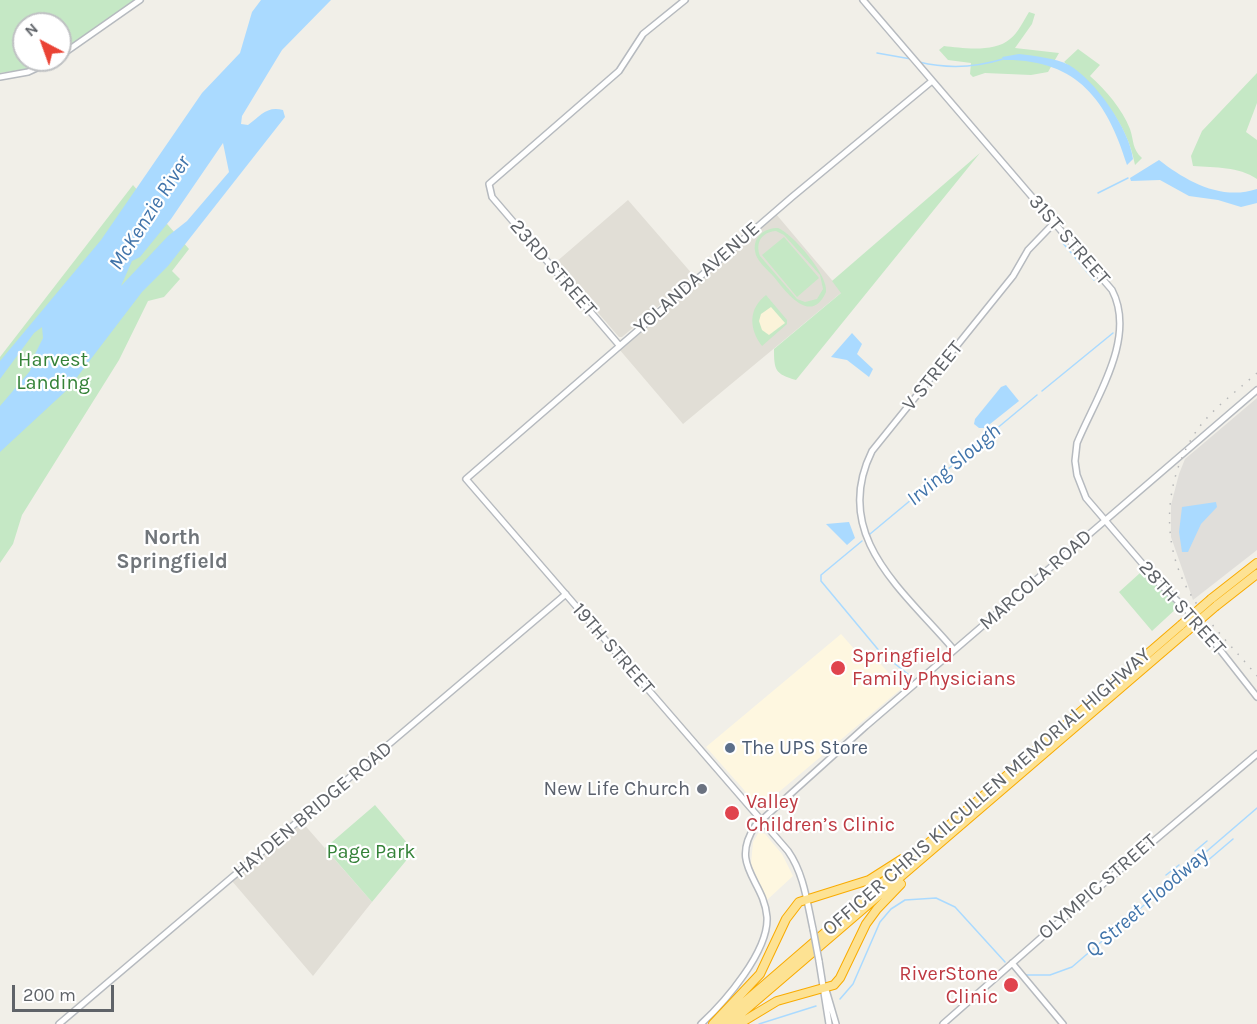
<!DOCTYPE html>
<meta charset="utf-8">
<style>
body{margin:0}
#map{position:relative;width:1257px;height:1024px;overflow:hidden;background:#f1efe8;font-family:Karla,sans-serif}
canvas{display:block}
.north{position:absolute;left:12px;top:12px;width:60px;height:60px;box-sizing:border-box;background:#fff;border:2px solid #bfc1c3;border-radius:50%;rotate:319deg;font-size:16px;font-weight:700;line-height:24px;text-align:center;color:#5f6368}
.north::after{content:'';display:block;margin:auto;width:21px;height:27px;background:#ea4335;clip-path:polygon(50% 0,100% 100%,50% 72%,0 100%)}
.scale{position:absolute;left:12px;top:985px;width:102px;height:27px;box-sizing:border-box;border:3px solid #5f6368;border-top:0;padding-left:8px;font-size:18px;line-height:21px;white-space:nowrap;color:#5f6368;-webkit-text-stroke:4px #fff;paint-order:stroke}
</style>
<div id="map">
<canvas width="1257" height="1024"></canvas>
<div class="north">N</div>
<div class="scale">200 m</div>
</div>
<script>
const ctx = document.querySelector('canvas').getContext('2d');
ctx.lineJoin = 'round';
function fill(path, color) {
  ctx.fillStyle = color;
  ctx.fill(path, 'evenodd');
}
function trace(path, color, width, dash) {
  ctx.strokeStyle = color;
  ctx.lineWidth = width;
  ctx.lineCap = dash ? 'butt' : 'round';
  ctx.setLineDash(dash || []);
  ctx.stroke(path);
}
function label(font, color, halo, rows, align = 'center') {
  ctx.font = font + ' Karla,sans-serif';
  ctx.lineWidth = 4.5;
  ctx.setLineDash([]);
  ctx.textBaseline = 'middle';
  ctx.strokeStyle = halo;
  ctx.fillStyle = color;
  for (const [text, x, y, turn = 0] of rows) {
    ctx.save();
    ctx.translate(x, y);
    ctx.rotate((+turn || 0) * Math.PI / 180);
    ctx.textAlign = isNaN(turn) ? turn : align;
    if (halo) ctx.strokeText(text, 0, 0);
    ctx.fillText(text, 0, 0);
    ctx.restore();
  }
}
fill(new Path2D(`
 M841 634 862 658 877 660 902 688 760 808 706 747Z
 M759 832 765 834 782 854 793 876 767 900 751 864 753 842Z`), '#fef7e0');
fill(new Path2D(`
 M1257 398V550L1193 600 1171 537V505L1179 474 1185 459Z`), '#e0deda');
fill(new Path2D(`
 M628 200 694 276 622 337H619L555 263Z
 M776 214 842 292 683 424 619 349Z
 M302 822 372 902 313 976 232 881Z`), '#e1ded6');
fill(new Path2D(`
 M0 0H135L60 53V24H24V60H47L27 69 0 73Z
 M1029 12 1035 14 1032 24 1015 48 1059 53 1048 72 1031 75 985 73 973 77 970 74 971 63 948 60 939 50 944 46C962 48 994 53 1010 39 1018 33 1024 20 1029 12Z
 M1078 49 1100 65 1090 76C1106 90 1122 109 1130 129 1134 141 1132 149 1142 158L1135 165C1127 121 1097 89 1064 62Z
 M1257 73V103L1246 132 1257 140V179C1238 166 1216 168 1193 166L1191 156 1202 131Z
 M980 153 796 380C775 374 774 370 774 349L841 293 832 281Z
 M133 185 189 249 172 271 180 279 164 297 148 301 119 360 22 515 13 544 0 563V357Z
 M778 228C793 234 829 276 826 292 811 326 786 292 774 277 768 270 756 261 755 251 753 236 765 228 778 228ZM776 231 784 235 820 275 823 289 817 299 805 302 797 299 760 256C755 242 762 232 776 231Z
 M784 237 819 278 797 297 762 255Z
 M766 295 787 320V324L762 346C749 329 748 309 766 295Z
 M1140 573H1144L1178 607 1152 631 1119 592Z
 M375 805 414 851 372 902 325 848Z`), '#c5e8c5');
fill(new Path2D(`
 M771 307 785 323 769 335 762 330 759 321 761 314Z`), '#fbf3d9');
fill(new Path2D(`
 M261 0H331L282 50 242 116 241 124 248 125C261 116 266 106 283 110L285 117 168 266 142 292 68 389 0 452V406L30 371 34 356 43 338 42 327 34 333 0 379V361L101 240 202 93 240 53 252 12ZM223 143 229 172 187 221 168 236 121 286 132 261 140 257 171 219Z
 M1019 54C1035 56 1055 58 1069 65 1095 80 1130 130 1133 159L1127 165C1107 100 1077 59 1004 60L1002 57Z
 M1159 160C1186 181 1221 201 1257 189V203L1241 207 1218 200 1189 196 1160 180 1131 181 1130 178Z
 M852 333 862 344 857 354 873 369 869 377 847 360 831 357Z
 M1006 385 1019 401 985 428H979L974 424 975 419 1001 387Z
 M1216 502 1217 507 1201 524 1188 552H1182L1179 532 1182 507Z
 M849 522 855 538 847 545 826 524Z`), '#aadaff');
trace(new Path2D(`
 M877 53 911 59
 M919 62C948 69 974 68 1003 59
 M1098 193 1128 178
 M1062 242 1094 280
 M1042 391 1113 333
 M870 534 1037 395
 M862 541 821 575V581L881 653 913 678
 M1195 851 1207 841
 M1206 862 1233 839
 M1166 875 1179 865
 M1026 975H1050L1072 967 1257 808
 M840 999 853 984 880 922 891 909 905 900 936 898 955 907 1005 962
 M759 1024 816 1006`), '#aadaff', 1.5);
const secondary = new Path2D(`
 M863 0 1112 290C1137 338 1096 397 1077 443L1075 461 1077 475 1086 498 1159 583 1195 618 1257 697
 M60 56 140 0
 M0 77 28 72 54 60
 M619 345 492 197 489 184 619 71 643 34 685 0
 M954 650C904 591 830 536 872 451L1013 276 1028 250 1055 222
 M813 929C807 902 804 874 788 851L466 479 792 197 932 81
 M819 961 829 1024
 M1012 963 1063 1024
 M826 990 836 1024
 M59 1024 566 594
 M701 1024C725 1002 769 951 767 917 764 880 729 866 755 826L866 726 1257 390
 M943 1024 1091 894 1257 754`);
const highway = new Path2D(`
 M1211 599 1257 563
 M1216 606 1257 574
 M713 1024 760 974 786 919 799 902 869 880 902 859
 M719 1024 1181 625
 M729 1024 1187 631
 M739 1024 777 1001 834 985 840 978 866 924 877 909 901 884`);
trace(secondary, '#b6babf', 8);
trace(highway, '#f9ab00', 10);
trace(secondary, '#fff', 5);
trace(highway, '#fde293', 8);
trace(new Path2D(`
 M1257 373C1238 390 1216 406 1200 426 1165 473 1159 539 1188 590 1206 622 1234 648 1257 676`), '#b6b7b8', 1.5, [1.5, 8]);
const secondaryBridge = new Path2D(`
 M813 929 819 961`);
const highwayBridge = new Path2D(`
 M1181 625 1211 599
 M1187 631 1216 606`);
trace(secondaryBridge, '#b6babf', 8, []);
trace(highwayBridge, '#f9ab00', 10, []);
trace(secondaryBridge, '#fff', 5);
trace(highwayBridge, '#fde293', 8);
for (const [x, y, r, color] of [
 [838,668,8,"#e0444e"],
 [730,748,6,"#5c6f8a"],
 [702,789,6,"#6b7280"],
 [732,813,8,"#e0444e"],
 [1011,985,8,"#e0444e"]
]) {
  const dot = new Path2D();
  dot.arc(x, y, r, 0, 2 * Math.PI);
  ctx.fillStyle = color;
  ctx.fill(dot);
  trace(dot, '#fff', 2);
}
label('20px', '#5f6368', '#fff', [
 ["31ST STREET",1069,240,49],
 ["23RD STREET",553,268,49],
 ["YOLANDA AVENUE",697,278,-41],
 ["V STREET",933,376,-51],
 ["MARCOLA ROAD",1036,580,-41],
 ["28TH STREET",1182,608,48],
 ["19TH STREET",613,649,49],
 ["OFFICER CHRIS KILCULLEN MEMORIAL HIGHWAY",987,792,-41],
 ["HAYDEN BRIDGE ROAD",313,810,-40],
 ["OLYMPIC STREET",1098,887,-41]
]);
label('20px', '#348238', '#fff', [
 ["Harvest",53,360],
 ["Landing",53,383],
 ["Page Park",371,852]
]);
label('20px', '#be3a42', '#fff', [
 ["Springfield",852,656],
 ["Family Physicians",852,679],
 ["Valley",746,802],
 ["Children’s Clinic",746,825],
 ["RiverStone",998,974,"right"],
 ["Clinic",998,997,"right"]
], 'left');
label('20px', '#4e5e75', '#fff', [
 ["The UPS Store",742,748]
], 'left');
label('20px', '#5b616d', '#fff', [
 ["New Life Church",690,789]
], 'right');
label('italic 21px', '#4174aa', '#fff', [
 ["McKenzie River",150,213,-57],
 ["Irving Slough",954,465,-40],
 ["Q Street Floodway",1147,903,-41]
]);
label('bold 21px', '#70757a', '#fff', [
 ["North",172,538],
 ["Springfield",172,562]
]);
</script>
